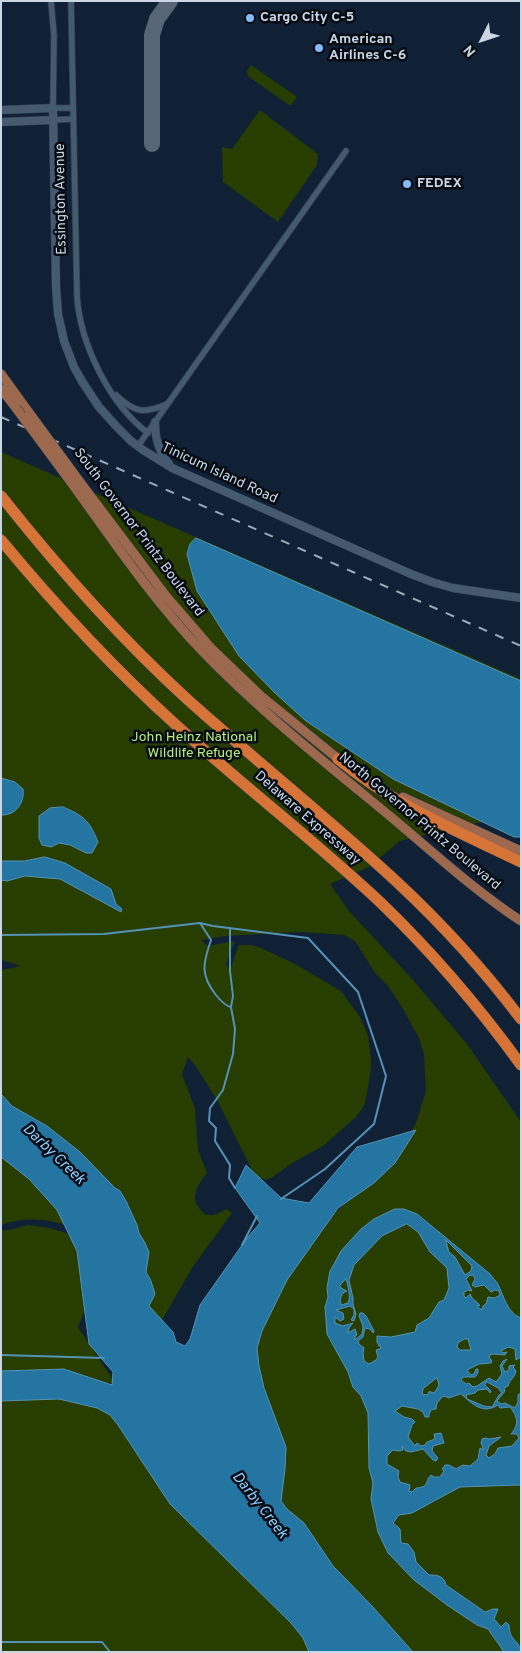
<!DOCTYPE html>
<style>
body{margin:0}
#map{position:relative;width:522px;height:1653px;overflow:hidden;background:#102135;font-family:Overpass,sans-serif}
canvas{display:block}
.frame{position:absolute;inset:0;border:2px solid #cad6e3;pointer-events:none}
.north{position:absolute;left:457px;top:15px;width:50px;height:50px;-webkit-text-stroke:4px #040b13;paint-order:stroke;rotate:229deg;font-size:14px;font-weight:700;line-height:20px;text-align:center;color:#cad6e3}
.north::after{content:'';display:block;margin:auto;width:18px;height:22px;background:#cad6e3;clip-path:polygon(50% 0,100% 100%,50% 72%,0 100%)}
</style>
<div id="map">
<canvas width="522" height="1653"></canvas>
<div class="frame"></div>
<div class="north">N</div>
</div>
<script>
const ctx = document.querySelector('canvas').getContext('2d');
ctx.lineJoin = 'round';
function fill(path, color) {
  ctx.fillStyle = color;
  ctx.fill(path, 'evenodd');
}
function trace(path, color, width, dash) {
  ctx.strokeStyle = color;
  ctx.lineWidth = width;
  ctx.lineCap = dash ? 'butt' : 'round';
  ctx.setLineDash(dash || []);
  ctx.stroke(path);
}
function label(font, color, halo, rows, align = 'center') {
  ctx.font = font + ' Overpass,sans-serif';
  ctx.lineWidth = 5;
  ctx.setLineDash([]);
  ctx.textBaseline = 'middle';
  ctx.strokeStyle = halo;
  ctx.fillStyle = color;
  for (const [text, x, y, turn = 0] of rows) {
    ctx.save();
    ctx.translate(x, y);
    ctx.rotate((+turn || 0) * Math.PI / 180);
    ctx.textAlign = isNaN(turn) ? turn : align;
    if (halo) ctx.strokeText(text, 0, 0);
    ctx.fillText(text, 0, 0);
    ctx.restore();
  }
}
fill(new Path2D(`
 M251 65 297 97 291 105H289L248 76 247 71Z
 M260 110 318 154 317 165 278 222 223 182 222 147 232 149Z
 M1 452 521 679V809L490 820 400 841 369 867 330 884 349 911 413 980 467 1044 521 1122V1652H393L287 1513 281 1500 271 1490 211 1373 334 1214 402 1147 416 1123 426 1091 424 1054 418 1036 400 1004 388 986 375 973 355 941 344 935 300 932 225 936 201 940 208 946 235 941 226 964 230 970 238 947 240 945H251L259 947 295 964 341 991 360 1017 368 1036 371 1058V1069L365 1104 357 1116 323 1146 292 1163 271 1178 266 1180 257 1177 253 1172 217 1100 197 1068 188 1057 182 1074 195 1109 198 1150 207 1173C195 1189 188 1200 206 1215H214L227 1209 232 1213 192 1268 157 1329 97 1268 1 1129V970L21 966 1 960Z
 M1 1146 27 1161 70 1227C48 1218 24 1217 1 1225Z
 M30 1225 49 1228 73 1235 94 1289 78 1327 115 1383H108L70 1373 12 1370 1 1372V1230C12 1231 19 1226 30 1225Z
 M1 1376 98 1387 319 1652H1Z`), '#273e00');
const water = new Path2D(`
 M196 538 521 681V837H514L393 779 306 721 275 693 239 656 197 591 187 554 190 544Z
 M1 778 15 782 23 789C25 802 16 816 1 815Z
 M63 807C84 816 89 820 98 842L92 853H86L70 845 59 843 51 847 42 845 39 838V816L50 808Z
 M45 857 65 863 111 889 116 904 122 909 121 912 60 879 25 876 7 881 1 880V861H24Z
 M1 1094 12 1106 47 1126 80 1152 115 1188 120 1191 126 1201 137 1225 139 1233 145 1243 149 1252 146 1272 151 1281 155 1294 149 1306 173 1332 176 1342 185 1346 190 1339 200 1305 247 1238 260 1223 235 1188 246 1165 281 1198 309 1203 357 1147 416 1130 395 1163 374 1183 338 1208 287 1280 262 1331 257 1348 259 1366 264 1388 286 1447 285 1469 281 1501 287 1509 304 1523 333 1566 372 1606 413 1652H309L303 1638 291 1623 170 1504 118 1425 110 1415 97 1408 59 1399 1 1401V1371L64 1369 112 1385 113 1372 89 1344 77 1251 57 1210 29 1179 1 1157Z
 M395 1209H404L417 1214 490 1274C493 1278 496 1281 498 1284 503 1295 508 1314 521 1318V1357L516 1360 515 1349 508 1347 501 1351 502 1353 507 1352 505 1355 493 1354 490 1355 489 1357 492 1361 491 1363 479 1364 467 1370 471 1375 474 1374 476 1369H478V1373L475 1377H463L461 1380 466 1384 469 1383 473 1387 477 1386 489 1378 496 1382 502 1374 500 1366 503 1361 507 1359 502 1366 505 1372 509 1370V1366L515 1365 513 1367 516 1371C515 1378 509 1380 508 1386L504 1388 505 1391 497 1401 501 1404 505 1403 515 1408 518 1402V1395L521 1393V1485L460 1487 412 1513 399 1515 393 1523 400 1529 401 1543 408 1544 414 1552 416 1562 429 1575C438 1575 444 1576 446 1585L485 1612 493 1609H498L494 1619 501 1627 506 1622 509 1625C509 1641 519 1639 521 1652H504L488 1629 477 1625 447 1605 414 1580 388 1553 378 1532 371 1499 373 1483 369 1468 368 1413 361 1396 353 1387 348 1372 327 1334 325 1307 328 1297 327 1288 330 1271 333 1266 341 1251 361 1229 374 1219ZM407 1224 418 1232 430 1252 447 1268 449 1288 444 1300 439 1302 429 1318 417 1325 415 1332 391 1337 377 1336V1342L379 1346H381L380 1349 376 1350 378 1357 376 1360 369 1364 364 1361 363 1353 364 1348 359 1344 358 1341 363 1337 365 1328 370 1329 373 1333 374 1331 366 1316 363 1313H360L359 1316 363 1326 362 1334 355 1340V1336L357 1335 355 1329 348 1333 349 1328 353 1323 343 1326 335 1323V1317L340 1321 344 1319 343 1313 336 1310 350 1306 354 1309V1315L351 1320 354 1321 356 1314 353 1304V1298L349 1280 354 1265 382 1236ZM446 1240 472 1266 471 1271 465 1275 455 1257 449 1252ZM473 1275 475 1279 472 1285 475 1287 484 1285 491 1292 495 1290 499 1291 500 1295 495 1298 488 1297 486 1304 483 1306 482 1310 477 1306 480 1305 472 1298 470 1294 466 1298 464 1296V1292L468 1290 472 1291 466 1279 469 1276ZM346 1279C348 1286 351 1296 348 1303L341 1305C340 1298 340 1294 347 1291L341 1288 340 1286ZM465 1339H468L471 1350H460L457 1347 458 1343ZM437 1378 439 1385 435 1392 432 1393 430 1391 427 1395 422 1394 423 1389ZM487 1382 498 1388 502 1393 499 1395 492 1407 484 1406 467 1399 466 1395 475 1393 478 1390 487 1389 490 1393 491 1391 485 1385ZM461 1394C473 1404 482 1415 498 1405L500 1408 510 1407C517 1416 520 1424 511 1434H517L519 1438 512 1446 498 1448 495 1454 489 1458 486 1455 489 1446 501 1437 490 1439 485 1438 482 1439 481 1443 484 1450 480 1448 478 1459 470 1466 463 1465 456 1469 449 1465H445L442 1469 444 1471 440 1477H434L431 1475C424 1482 430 1487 416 1488L412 1492 409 1491 410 1485 400 1482 398 1477 399 1471 387 1464V1456L393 1450 399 1451 403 1450 402 1446 406 1451 411 1452 423 1449 433 1460 436 1461 438 1458 432 1451 433 1446 444 1443 441 1433 434 1434 435 1439 427 1442 425 1445 421 1446 417 1443 415 1446 408 1437 412 1425 415 1422 412 1419 404 1417 395 1411 402 1406 418 1409 423 1412 425 1417H429C429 1412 431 1409 436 1409L437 1403 442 1397 445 1396 448 1398Z`);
fill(water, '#2575a3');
trace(water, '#5692b6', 1);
trace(new Path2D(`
 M200 923 211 940C203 963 200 975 216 995 220 1000 225 1006 231 1007
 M230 928V971L233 996 231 1007 235 1029 233 1054 223 1090 210 1108 209 1121 216 1128 215 1141 230 1165 229 1178 235 1188
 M1 935 104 934 200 923 213 926 308 938 358 992 386 1076 374 1124 325 1169 281 1199
 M242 1245 257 1216
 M1 1355 104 1358
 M1 1642H102L110 1652`), '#5692b6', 2);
trace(new Path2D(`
 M152 144V35L157 19 170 1`), '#566676', 16);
const minor = new Path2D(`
 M51 1 54 36 53 108H73
 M71 1 77 296C80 343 109 404 148 433
 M53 120 73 119
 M116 395C135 413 144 414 167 404
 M138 446 346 151`);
const tertiary = new Path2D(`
 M1 110 53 108 56 286 58 314 64 341 74 367 83 383 99 407 117 427 131 441 143 450 172 468 411 574 432 582 453 588 521 598
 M1 122 53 120
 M155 422C155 439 159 451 169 464`);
const primary = new Path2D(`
 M1 374 30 414
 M1 389 16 408
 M80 482 166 596 211 648 261 696 342 762
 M73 485C114 542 154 601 203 652 261 712 327 764 391 817 433 852 475 891 521 921
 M403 797 521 851`);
const motorway = new Path2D(`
 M1 496C58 568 119 637 187 699 256 761 329 819 397 882 442 924 484 970 521 1019
 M1 540C55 605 112 667 175 724 242 785 314 840 380 902 432 952 479 1007 521 1065
 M338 759C394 805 457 831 521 862`);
trace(minor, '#303b4c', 7);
trace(tertiary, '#303b4c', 9);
trace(primary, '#303b4c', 10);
trace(motorway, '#303b4c', 12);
trace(minor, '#45596f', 5.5);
trace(tertiary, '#45596f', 8);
trace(primary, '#9c694e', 9);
trace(motorway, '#d67438', 11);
trace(new Path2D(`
 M1 417 521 646`), '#9daab8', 2, [9, 9]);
const primaryBridge = new Path2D(`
 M16 408 73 485
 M30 414 80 482`);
trace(primaryBridge, '#303b4c', 10, []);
trace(primaryBridge, '#9c694e', 9);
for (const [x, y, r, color] of [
 [250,18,5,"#84bcfb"],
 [319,48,5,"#84bcfb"],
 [407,184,5,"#84bcfb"]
]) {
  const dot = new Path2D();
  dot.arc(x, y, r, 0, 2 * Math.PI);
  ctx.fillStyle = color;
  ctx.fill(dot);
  trace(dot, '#040b13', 2);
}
label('bold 14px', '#cad6e3', '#040b13', [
 ["Cargo City C-5",260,18],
 ["American",329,40],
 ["Airlines C-6",329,56],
 ["FEDEX",417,184]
], 'left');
label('14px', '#cad6e3', '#040b13', [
 ["Essington Avenue",62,199,-91],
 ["Tinicum Island Road",219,474,25],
 ["South Governor Printz Boulevard",138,533,53],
 ["Delaware Expressway",307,819,41],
 ["North Governor Printz Boulevard",419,822,40]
]);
label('14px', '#b9ee76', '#040b13', [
 ["John Heinz National",194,738],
 ["Wildlife Refuge",194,754]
]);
label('italic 15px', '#89cefd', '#040b13', [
 ["Darby Creek",53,1155,44],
 ["Darby Creek",259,1506,52]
]);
</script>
